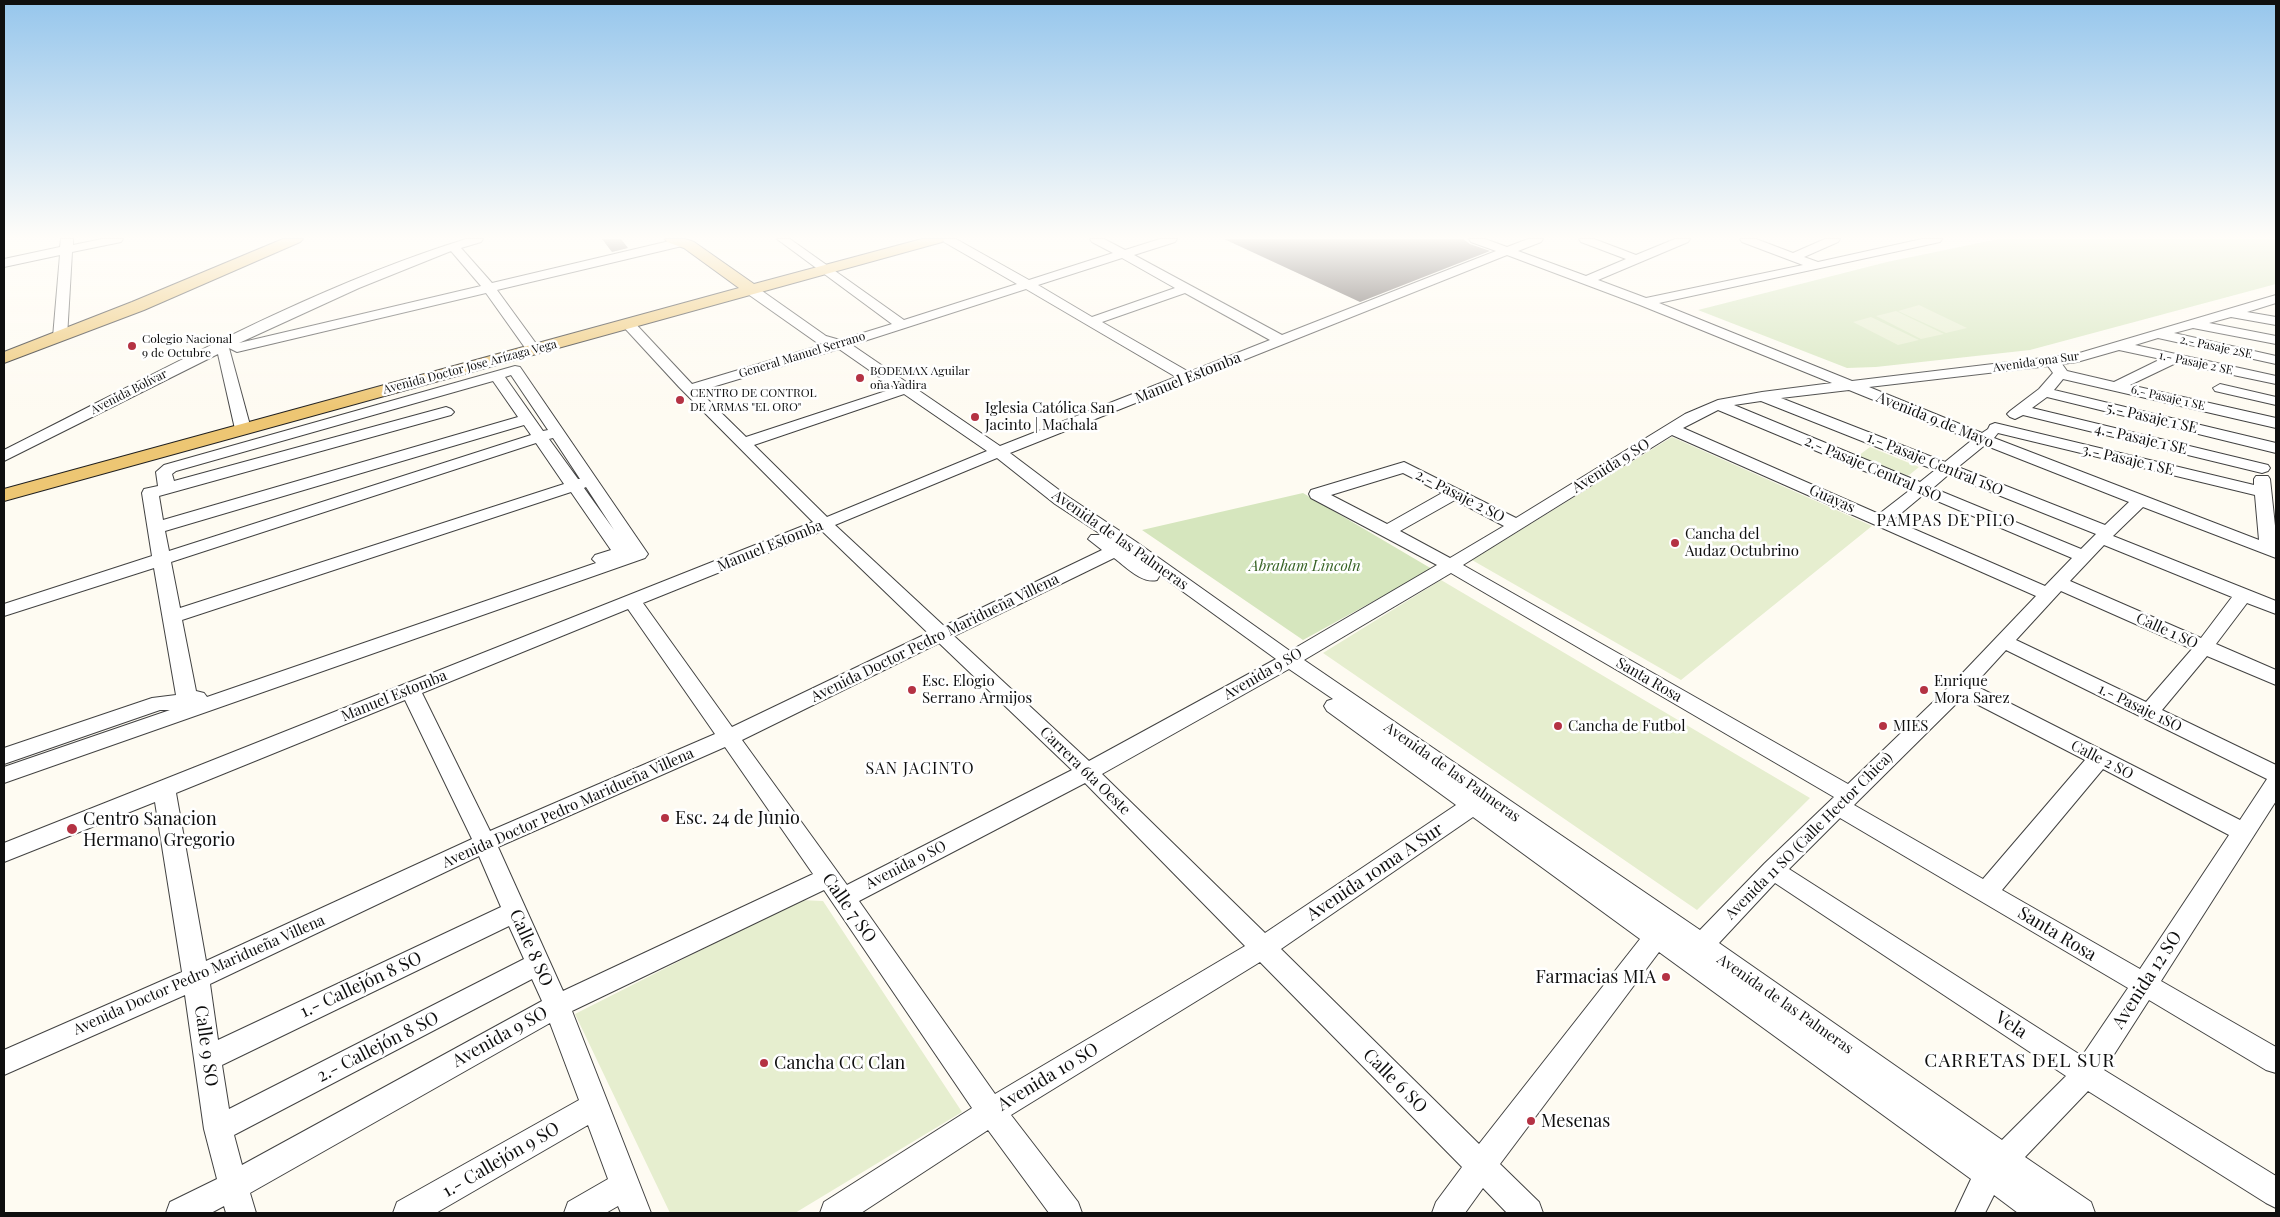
<!DOCTYPE html>
<meta charset="utf-8">
<style>
body{margin:0}
#map{position:relative;width:2280px;height:1217px;overflow:hidden;background:#fefbf2;font-family:"Playfair Display",serif}
canvas{display:block}
.frame{position:absolute;inset:0;border:5px solid #0f0f0f;pointer-events:none}
</style>
<div id="map">
<canvas width="2280" height="1217"></canvas>
<div class="frame"></div>
</div>
<script>
const ctx = document.querySelector('canvas').getContext('2d');
ctx.lineJoin = 'round';
function fill(path, color) {
  ctx.fillStyle = color;
  ctx.fill(path, 'evenodd');
}
function trace(path, color, width, dash) {
  ctx.strokeStyle = color;
  ctx.lineWidth = width;
  ctx.lineCap = dash ? 'butt' : 'round';
  ctx.setLineDash(dash || []);
  ctx.stroke(path);
}
function label(font, color, halo, rows, align = 'center') {
  ctx.font = font + ' "Playfair Display",serif';
  ctx.lineWidth = 5;
  ctx.setLineDash([]);
  ctx.textBaseline = 'middle';
  ctx.strokeStyle = halo;
  ctx.fillStyle = color;
  for (const [text, x, y, turn = 0] of rows) {
    ctx.save();
    ctx.translate(x, y);
    ctx.rotate((+turn || 0) * Math.PI / 180);
    ctx.textAlign = isNaN(turn) ? turn : align;
    if (halo) ctx.strokeText(text, 0, 0);
    ctx.fillText(text, 0, 0);
    ctx.restore();
  }
}
fill(new Path2D(`
 M1998 239H2276V284L2030 350 1876 367 1847 368 1698 310 1887 262Z
 M1303 493 1432 569 1303 640 1142 530Z`), '#d6e6be');
fill(new Path2D(`
 M1919 305 1967 328 1946 333 1898 311Z
 M1896 311 1944 334 1921 339 1876 316Z
 M1871 317 1919 340 1898 345 1853 322Z
 M1672 437 1872 526 1681 680 1472 560Z
 M1870 447 1919 467 1908 476 1858 456Z
 M1441 580 1810 798 1697 910 1323 653Z
 M800 900 823 901 962 1112 795 1213H670L575 1014Z`), '#e6eecf');
fill(new Path2D(`
 M602 239H621L628 248 612 252Z
 M1224 239H1463L1470 244 1490 251 1360 302Z`), '#574f4c');
const minor = new Path2D(`
 M61 239H73V245L102 239H123L121 242 72 252 67 337 60 341 53 337 60 255 4 267V259L60 247Z
 M466 239H483L481 242 461 248 492 283 678 239 684 243 682 246 497 290 540 349 538 352H528L486 293 237 352 229 348 251 429 248 432H238L235 429 218 354 4 461V450C154 375 306 289 466 239ZM451 251 481 286 239 343 359 288Z
 M777 239H790L904 320 1017 284 944 242 942 239H956L1029 280 1113 253 1092 242 1090 239H1104L1125 250 1160 239H1177L1175 242 1134 255 1282 335 1496 251 1471 242 1469 239H1485L1507 247 1528 239H1543L1541 242 1518 251 1586 276 1626 259 1581 242 1579 239H1594L1636 255 1675 239H1690L1688 242 1598 280 1646 298 1803 265 1742 242 1740 239H1756L1793 253 1825 239H1840L1838 242 1804 257 1818 262 1922 239H1942L1940 242 1659 303 1852 381 2076 354 2276 295V303L2247 312 2276 317V325L2231 317 2209 323 2276 336V344L2193 328 2174 333 2276 356V364L2158 338 2135 345 2276 376V384L2176 363 2130 385 2276 418V428L2063 379 2054 390 2276 443V453L2047 397 2032 408 2268 465 2270 468 2268 471 2262 473 2023 415 2015 419 2010 417 2007 414 2010 411 2039 389 2053 373 2048 366 1869 387 1982 433 1988 429 1990 425 1995 423 2254 485V479L2256 476H2268L2270 479 2276 535V558L2143 507 2113 536 2276 601V614L2247 603 2216 644 2276 670V685L2207 656 2162 710 2276 765V801L2161 981 2276 1047V1073L2266 1070 2149 1000 2104 1070 2276 1176V1208L2266 1203 2088 1091 2025 1157 2091 1202 2095 1213H2018L1994 1195 1985 1213H1955L1971 1179 1659 952 1500 1164 1539 1202 1543 1213H1507L1483 1188 1465 1213H1432L1436 1202 1462 1167 1260 962 1011 1115 1078 1202 1082 1213H1049L988 1130 861 1213H820L824 1202 972 1108 824 890 572 1011 651 1213H621L618 1206 606 1213H564L568 1202 608 1179 588 1125 436 1213H393L397 1202 579 1100 550 1023 250 1193 256 1213H226L224 1206 211 1213H166L170 1202 217 1179 204 1129 185 995 4 1075V1050L182 972 155 802 4 862V843L813 522 679 387 620 323 627 319 632 320 692 384 825 344 816 342 745 292 744 289 745 286H755L826 336 840 340 892 324ZM1507 255 1640 305 1832 383 1762 392 1718 400 1685 414 1516 518 1404 462 1311 490 1309 494 1311 498 1437 565 1290 651 1135 541 1067 496 1010 453ZM1122 258 1175 288 1092 317 1038 285ZM1026 289 1176 377 1000 446 852 345ZM1185 293 1270 340 1189 372 1102 322ZM839 349 895 388 746 437 699 391ZM2119 350 2161 359 2114 382 2067 371 2062 364 2077 362ZM1849 390 1972 440 1945 462 1781 398ZM904 394 987 451 827 517 754 445ZM1761 401 1935 470 1920 482 1734 405ZM1718 410 1910 490 1879 514 1683 428ZM1998 433 2255 495 2259 540 1994 438ZM1672 435 2036 596 1954 682 1848 784 1463 565ZM1985 445 1987 446 2129 502 2105 525 1958 467ZM997 458 1055 504 1102 535H1091L1088 539 1102 550 944 626 835 525ZM1403 473 1442 493 1387 524 1331 495ZM1948 475 2096 534 2081 549 1933 488ZM1923 495 2072 558 2045 586 1893 520ZM1455 500 1504 526 1450 558 1400 531ZM822 531 928 633 732 727 643 603ZM2104 545 2232 597 2201 638 2070 581ZM1114 558C1126 567 1142 584 1157 580L1160 575 1276 659 1089 761 954 636ZM1451 573 1834 797 1765 863 1700 930 1304 660ZM2061 591 2192 649 2146 702 2016 640ZM628 609 715 734 490 831 422 693ZM939 643 1072 770 847 885 742 740ZM2006 650 2267 779 2240 820 1974 685ZM1289 669 1333 699 1327 701 1324 706 1327 711 1456 805 1265 933 1102 774ZM1963 697 2085 760 1983 879 1854 805ZM405 700 472 839 206 961 176 793ZM725 747 813 874 563 991 498 847ZM2103 769 2229 835 2140 969 2002 890ZM1085 783 1245 946 995 1094 859 901ZM1473 817 1640 939 1479 1144 1281 949ZM1840 818 2128 988 2082 1056 1789 869ZM479 856 501 907 218 1040 210 984ZM1775 883 2066 1076 2002 1140 1719 943ZM509 926 524 959 229 1109 222 1065ZM532 979 542 1001 242 1165 234 1135Z
 M515 366 520 367 648 554 645 558 4 783V767L170 710H160L4 764V748L152 698 176 695 154 568 4 616V604L152 556 142 493 144 489 158 486 156 472 164 465ZM511 375 548 430 543 431 505 377ZM493 381 518 417 163 520 159 496 451 415 454 412 451 409 446 407 174 481 172 474 176 471ZM524 425 531 435 169 551 165 531ZM553 438 580 479H578L549 439ZM536 443 564 484 180 608 171 562ZM586 487 614 530 584 488ZM571 492 611 550 595 555 592 559 596 563 207 697 204 693 196 691 182 620Z
 M2220 384 2276 397V405L2215 391 2213 388Z`);
const major = new Path2D(`
 M283 239H303L300 242 144 310 4 363V352L132 302Z
 M665 239H685L694 242 754 284 922 239H945L942 242 4 501V489L739 288 684 248 667 242Z`);
trace(minor, '#424242', 2);
trace(major, '#202020', 2);
fill(minor, '#fff');
fill(major, '#edc673');
const sky = ctx.createLinearGradient(0, 0, 0, 409);
sky.addColorStop(0, '#96c6ec');
sky.addColorStop(0.58, '#fffdf9');
sky.addColorStop(1, '#fffdf900');
ctx.fillStyle = sky;
ctx.fillRect(0, 0, 2280, 409);
for (const [x, y, r, color] of [
 [132,346,5,"#b43243"],
 [860,378,5,"#b43243"],
 [680,400,5,"#b43243"],
 [975,417,5,"#b43243"],
 [1675,543,5,"#b43243"],
 [912,690,5,"#b43243"],
 [1924,690,5,"#b43243"],
 [1558,726,5,"#b43243"],
 [1883,726,5,"#b43243"],
 [665,818,5,"#b43243"],
 [72,829,6,"#b43243"],
 [1666,977,5,"#b43243"],
 [764,1063,5,"#b43243"],
 [1531,1121,5,"#b43243"]
]) {
  const dot = new Path2D();
  dot.arc(x, y, r, 0, 2 * Math.PI);
  ctx.fillStyle = color;
  ctx.fill(dot);
  trace(dot, '#fff', 2);
}
label('12px', '#0f0f0f', '#fff', [
 ["Colegio Nacional",142,339],
 ["9 de Octubre",142,353],
 ["BODEMAX Aguilar",870,371],
 ["oña Yadira",870,385],
 ["CENTRO DE CONTROL",690,393],
 ["DE ARMAS \"EL ORO\"",690,407]
], 'left');
label('12px', '#0f0f0f', '#fff', [
 ["2.- Pasaje 2SE",2216,347,12],
 ["General Manuel Serrano",802,355,-17],
 ["Avenida 9na Sur",2036,362,-8],
 ["1.- Pasaje 2 SE",2196,363,12],
 ["Avenida Doctor Jose Arízaga Vega",470,367,-15],
 ["Avenida Bolívar",129,392,-27],
 ["6.- Pasaje 1 SE",2168,398,13]
]);
label('15px', '#0f0f0f', '#fff', [
 ["Manuel Estomba",1188,378,-22],
 ["5.- Pasaje 1 SE",2152,418,13],
 ["Avenida 9 de Mayo",1935,420,22],
 ["4.- Pasaje 1 SE",2141,439,13],
 ["3.- Pasaje 1 SE",2128,460,13],
 ["1.- Pasaje Central 1SO",1935,464,22],
 ["Avenida 9 SO",1611,466,-32],
 ["2.- Pasaje Central 1SO",1873,469,23],
 ["2.- Pasaje 2 SO",1460,496,27],
 ["Guayas",1832,499,24],
 ["Avenida de las Palmeras",1120,540,35],
 ["Manuel Estomba",770,546,-22],
 ["Calle 1 SO",2167,631,24],
 ["Avenida Doctor Pedro Maridueña Villena",935,638,-26],
 ["Avenida 9 SO",1263,674,-30],
 ["Santa Rosa",1649,680,30],
 ["Manuel Estomba",394,696,-22],
 ["1.- Pasaje 1SO",2140,708,26],
 ["Calle 2 SO",2102,760,27],
 ["Carrera 6ta Oeste",1085,771,44],
 ["Avenida de las Palmeras",1452,772,35],
 ["Avenida Doctor Pedro Maridueña Villena",568,808,-24],
 ["Avenida 11 SO (Calle Hector Chica)",1809,836,-45],
 ["Avenida 9 SO",906,865,-27],
 ["Avenida Doctor Pedro Maridueña Villena",199,975,-24],
 ["Avenida de las Palmeras",1785,1004,35]
]);
label('15px', '#0f0f0f', '#fff', [
 ["Iglesia Católica San",985,408],
 ["Jacinto | Machala",985,425],
 ["Cancha del",1685,534],
 ["Audaz Octubrino",1685,551],
 ["Esc. Elogio",922,681],
 ["Serrano Armijos",922,698],
 ["Enrique",1934,681],
 ["Mora Sarez",1934,698],
 ["Cancha de Futbol",1568,726],
 ["MIES",1893,726]
], 'left');
label('italic 15px', '#366224', '#fff', [
 ["Abraham Lincoln",1305,566]
]);
ctx.letterSpacing = '1px';
label('16px', '#0f0f0f', '#fff', [
 ["PAMPAS DE PILO",1946,521],
 ["SAN JACINTO",920,769]
]);
ctx.letterSpacing = '0px';
label('18px', '#0f0f0f', '#fff', [
 ["Esc. 24 de Junio",675,818],
 ["Centro Sanacion",83,819],
 ["Hermano Gregorio",83,840],
 ["Farmacias MIA",1656,977,"right"],
 ["Cancha CC Clan",774,1063],
 ["Mesenas",1541,1121]
], 'left');
label('18px', '#0f0f0f', '#fff', [
 ["Avenida 10ma A Sur",1375,872,-34],
 ["Calle 7 SO",849,908,55],
 ["Santa Rosa",2057,934,31],
 ["Calle 8 SO",531,948,66],
 ["Avenida 12 SO",2147,980,-57],
 ["1.- Callejón 8 SO",361,985,-25],
 ["Vela",2011,1025,33],
 ["Avenida 9 SO",500,1037,-29],
 ["Calle 9 SO",206,1046,82],
 ["2.- Callejón 8 SO",378,1047,-27],
 ["Avenida 10 SO",1048,1077,-31],
 ["Calle 6 SO",1395,1081,45],
 ["1.- Callejón 9 SO",501,1160,-30]
]);
ctx.letterSpacing = '1px';
label('19px', '#0f0f0f', '#fff', [
 ["CARRETAS DEL SUR",2020,1061]
]);
ctx.letterSpacing = '0px';
</script>
